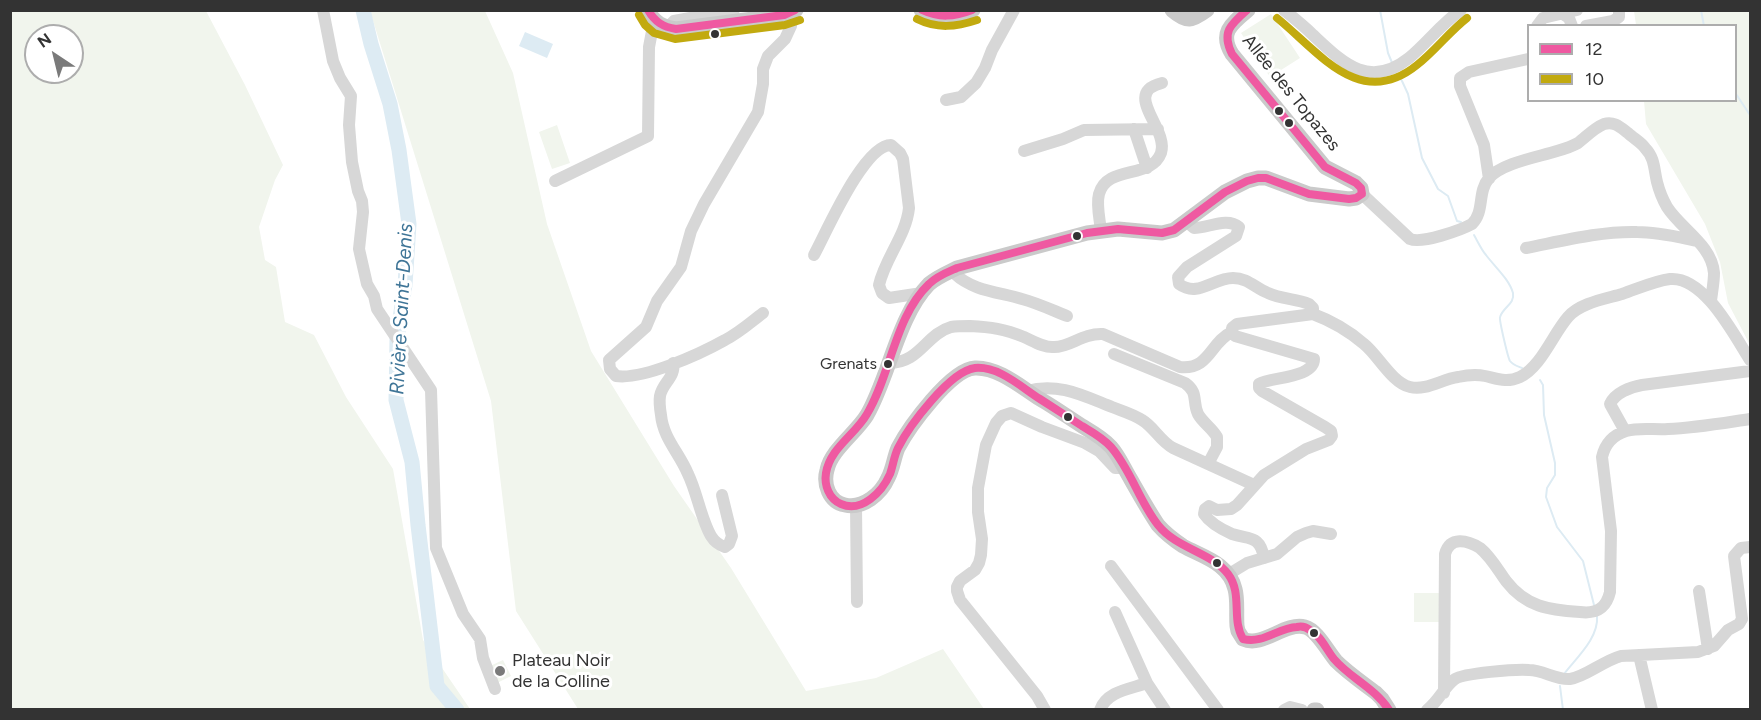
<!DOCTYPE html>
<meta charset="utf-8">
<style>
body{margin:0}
#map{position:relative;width:1761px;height:720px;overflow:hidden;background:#fff;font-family:Figtree,sans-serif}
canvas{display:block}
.frame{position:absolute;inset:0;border:12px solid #333;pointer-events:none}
.legend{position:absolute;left:1527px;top:24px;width:210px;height:78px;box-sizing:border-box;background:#fff;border:2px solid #adadad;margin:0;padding:8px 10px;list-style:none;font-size:18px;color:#333}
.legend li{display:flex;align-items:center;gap:12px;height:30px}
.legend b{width:30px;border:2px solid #adadad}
.north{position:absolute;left:24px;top:24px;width:60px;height:60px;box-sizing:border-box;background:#fff;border:2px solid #adadad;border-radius:50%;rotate:325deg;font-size:16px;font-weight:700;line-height:24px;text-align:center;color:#333}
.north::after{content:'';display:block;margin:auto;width:21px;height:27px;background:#7a7a7a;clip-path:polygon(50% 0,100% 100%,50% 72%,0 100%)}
</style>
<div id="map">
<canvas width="1761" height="720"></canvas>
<div class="frame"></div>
<ul class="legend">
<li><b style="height:8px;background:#ef59a1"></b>12</li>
<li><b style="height:8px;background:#c2aa0f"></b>10</li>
</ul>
<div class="north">N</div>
</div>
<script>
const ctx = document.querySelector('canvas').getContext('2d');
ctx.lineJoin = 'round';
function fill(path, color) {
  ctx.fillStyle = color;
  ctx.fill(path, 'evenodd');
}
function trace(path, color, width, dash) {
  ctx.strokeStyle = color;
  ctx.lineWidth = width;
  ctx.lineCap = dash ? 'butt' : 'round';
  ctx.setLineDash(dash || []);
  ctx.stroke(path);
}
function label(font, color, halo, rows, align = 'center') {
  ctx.font = font + ' Figtree,sans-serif';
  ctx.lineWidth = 6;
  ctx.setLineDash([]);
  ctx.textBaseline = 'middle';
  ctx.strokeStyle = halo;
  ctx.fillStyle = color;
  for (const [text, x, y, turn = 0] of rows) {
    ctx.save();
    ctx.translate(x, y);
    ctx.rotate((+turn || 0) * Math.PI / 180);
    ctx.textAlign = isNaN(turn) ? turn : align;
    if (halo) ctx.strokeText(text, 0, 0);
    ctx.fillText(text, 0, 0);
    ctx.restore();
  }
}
fill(new Path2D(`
 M10 11H206L245 85 283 165 275 180 259 227 265 260 276 267 285 322 314 335 346 397 393 469 423 640 470 709H11ZM36 36H72V72H36Z
 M370 11H485L513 73 547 224 591 351 674 486 731 568 806 691 876 678 943 649 984 709H578L516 611 491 401Z
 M1634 11H1750V345L1728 303 1720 262 1705 224 1646 124 1644 101 1736 100V26L1636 25Z
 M1271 14 1300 58 1270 77 1241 33Z
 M557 125 570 163 552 169 539 132Z
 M1414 593H1442V622H1414Z
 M503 660 511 676 497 683 488 667Z`), '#f1f5ed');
fill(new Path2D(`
 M525 32 553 44 547 58 519 46Z`), '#ddebf3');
trace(new Path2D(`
 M1380 10 1388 53 1393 65
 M1701 10 1704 26
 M1396 73 1402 81 1408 94 1422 158 1438 189 1448 196 1457 221 1461 222
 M1736 94 1750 115
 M1474 235C1478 242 1481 249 1486 255 1495 267 1509 279 1513 293 1515 304 1503 307 1500 317 1499 320 1508 358 1510 361 1513 365 1517 366 1522 368
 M1540 380 1543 385 1544 415 1555 463V475L1547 488 1546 497 1557 527 1583 561 1594 605
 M1564 674C1576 658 1599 638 1597 616
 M1560 686 1563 710`), '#ddebf3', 2);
trace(new Path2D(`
 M363 10 371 44 390 104 399 150 409 224 405 285 397 339 396 400 412 462 418 525 437 686 457 710`), '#ddebf3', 15);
trace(new Path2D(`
 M323 10 333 61 340 78 351 96 349 125 352 162 358 191 362 201 363 212 359 249 367 284 374 296 377 309 431 390 436 548 463 614 480 639 483 658 495 689
 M1284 10C1294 18 1304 26 1313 35 1342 62 1369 90 1409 58 1427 43 1441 24 1461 10
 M1563 14 1569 18 1572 26
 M1537 26 1543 18 1577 10
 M1586 26 1613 21 1619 17V10
 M667 28 674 21 734 10
 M946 100 961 97 976 83 985 68 992 50 1014 10
 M1134 129 1147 168
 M1024 151 1063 139 1084 130 1158 129
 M1489 179 1484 145 1460 86V78L1469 72 1528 59
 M555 181 648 136 649 47 654 21
 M1362 194 1410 239C1422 244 1461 230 1472 224 1485 211 1477 192 1489 178 1502 163 1538 157 1557 151 1564 149 1571 147 1578 143 1586 137 1594 128 1604 124 1614 121 1620 127 1628 133 1633 138 1641 142 1645 148 1655 158 1654 170 1657 182 1659 190 1663 200 1667 207 1681 229 1712 245 1714 273 1714 282 1712 292 1711 301
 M1187 222 1194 228C1208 228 1227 217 1239 227L1236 236 1187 267 1178 277 1179 284C1198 298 1213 278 1233 278 1248 278 1255 288 1268 293 1281 299 1296 299 1309 304L1313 308V314
 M1101 231C1100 220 1096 205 1099 194 1107 164 1151 180 1161 153 1169 128 1121 93 1162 83
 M1526 248C1562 241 1601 231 1637 232 1658 232 1678 237 1698 241
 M814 255C827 231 864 145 891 145L900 153 903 159 909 208C906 236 885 258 879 285L882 293 889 298 922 293
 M957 268 955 274C973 291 999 292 1022 299 1037 303 1052 310 1067 316
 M763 313C751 322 739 333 725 340 700 354 643 380 616 376L610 369 609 360 646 327 657 301 681 267 691 231 704 204 758 112 763 84V69L768 56 785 39 791 26 793 10
 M1313 314C1332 321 1349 331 1364 344 1378 355 1392 383 1410 387 1426 391 1442 379 1458 377 1467 375 1476 374 1485 376 1498 379 1507 383 1520 377 1541 367 1553 334 1568 317 1580 303 1605 299 1622 294 1637 289 1654 281 1670 279 1704 276 1734 335 1750 360
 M1114 354 1185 383C1199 393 1192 401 1198 414 1203 423 1212 428 1217 437V447L1208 464
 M673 363C676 377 662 383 660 396 659 402 660 409 661 415 663 438 680 454 688 474 697 492 701 519 711 536 714 541 719 545 725 547L729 544 732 536 722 495
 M889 363C920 363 926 334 951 327 957 326 964 326 970 326 991 327 1004 329 1024 337 1033 341 1044 348 1054 347 1071 347 1082 333 1103 334L1180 367C1210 370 1210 342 1232 332
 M1027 391C1058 382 1084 396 1112 407 1122 411 1133 414 1142 420 1154 427 1160 441 1173 448L1254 485
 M1625 431 1610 404C1615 393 1630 387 1642 385L1750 371
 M856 505 857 602
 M1264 558C1260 535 1250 540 1232 534 1223 530 1210 523 1204 514L1205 509 1209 506 1217 510 1231 509 1237 505 1264 475 1306 449 1329 440 1332 436 1331 431 1325 427 1262 391 1259 388V384C1271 377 1314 378 1314 359L1235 336 1232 332V328L1237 324 1313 314
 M1111 566 1218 710
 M1229 574 1247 563 1277 554 1297 537 1306 533 1313 531 1331 534
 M1699 591 1708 649
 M1115 612 1147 683 1165 710
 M1639 655 1652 710
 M1444 693 1445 554C1450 536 1467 540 1480 548 1491 557 1498 570 1506 581 1526 607 1549 610 1580 612 1596 614 1606 609 1610 592L1611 531 1602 457C1605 444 1613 435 1626 431 1640 427 1654 430 1668 429 1695 428 1723 423 1750 419
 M1045 710 1037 696 960 600 957 591V587L960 581 975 570 979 563 981 555 982 539 978 512V488L986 445 996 423 1002 416 1011 413 1042 427 1085 443 1099 451 1115 468H1125
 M1100 710C1107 691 1130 689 1147 683
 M1284 710 1290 707 1302 710
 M1427 710C1439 701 1444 687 1455 679 1464 673 1516 669 1529 670 1543 670 1556 680 1570 679 1585 677 1603 661 1621 656L1698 652 1714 646 1728 630 1739 624 1742 619 1734 556 1741 548 1750 547`), '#d7d7d7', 12);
trace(new Path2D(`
 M648 10C654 23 663 27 676 29L784 15 796 10
 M921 10C939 20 955 17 973 10
 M1172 10C1187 23 1192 21 1207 10
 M1248 10C1231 24 1219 33 1232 54L1325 167 1356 183 1361 188 1362 194 1356 198 1349 199 1309 194 1266 178H1258L1247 181 1225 192 1174 230 1162 233 1118 229 1087 233 957 268C947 273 937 277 929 284 898 316 889 377 867 415 856 433 831 450 827 470 823 484 829 502 845 505 863 509 881 494 888 478 893 469 894 457 898 448 909 427 951 369 975 368 998 367 1021 387 1040 399 1054 407 1068 417 1082 426 1092 432 1103 438 1111 447 1119 456 1124 468 1130 478 1139 494 1148 510 1158 525 1165 533 1174 540 1183 546 1203 557 1229 563 1235 589 1238 600 1236 614 1237 626L1238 631 1243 639C1263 648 1284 622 1305 627 1317 630 1328 652 1336 661 1348 673 1363 683 1376 693L1382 699 1389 710
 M1314 710H1317`), '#cacaca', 15);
trace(new Path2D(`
 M648 10C655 22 663 27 676 29L784 15 795 10
 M922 10C939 18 954 17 972 10
 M1247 10C1231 24 1221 32 1232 54L1325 167 1356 183 1361 188 1362 194 1356 198 1349 199 1309 194 1266 178H1258L1247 181 1225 192 1174 230 1162 233 1118 229 1087 233 957 268C948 272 937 276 929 284 895 316 891 374 867 414 855 435 830 448 826 473 824 485 829 499 841 504 862 513 882 492 890 474 893 466 894 456 898 448 909 426 950 371 975 368 999 366 1021 387 1040 399 1054 408 1068 417 1082 426 1092 432 1103 438 1111 447 1131 470 1139 501 1158 525 1177 549 1211 552 1228 574 1243 594 1231 619 1243 639 1264 644 1277 628 1297 627 1301 626 1306 627 1310 630 1321 636 1326 649 1334 659 1350 678 1375 688 1389 710`), '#ef59a1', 8);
trace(new Path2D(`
 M639 15 645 25 654 33 675 39 785 25 800 20
 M1277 18C1319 52 1360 111 1417 65 1435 51 1449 32 1467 18
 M917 19C937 29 956 27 977 20`), '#c2aa0f', 8);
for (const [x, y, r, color] of [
 [715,34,5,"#333"],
 [1279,111,5,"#333"],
 [1289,123,5,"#333"],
 [1077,236,5,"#333"],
 [888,364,5,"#333"],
 [1068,417,5,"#333"],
 [1217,563,5,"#333"],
 [1314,633,5,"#333"],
 [500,671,6,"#7a7a7a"]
]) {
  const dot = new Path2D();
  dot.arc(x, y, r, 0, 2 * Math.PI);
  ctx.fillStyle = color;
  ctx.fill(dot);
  trace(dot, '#fff', 2);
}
label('16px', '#333', '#fff', [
 ["Grenats",877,364]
], 'right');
label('18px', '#333', '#fff', [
 ["Allée des Topazes",1291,93,51]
]);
label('18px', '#333', '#fff', [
 ["Plateau Noir",512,661],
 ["de la Colline",512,682]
], 'left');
label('italic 20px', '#3f7597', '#fff', [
 ["Rivière Saint-Denis",402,309,-87]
]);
</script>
